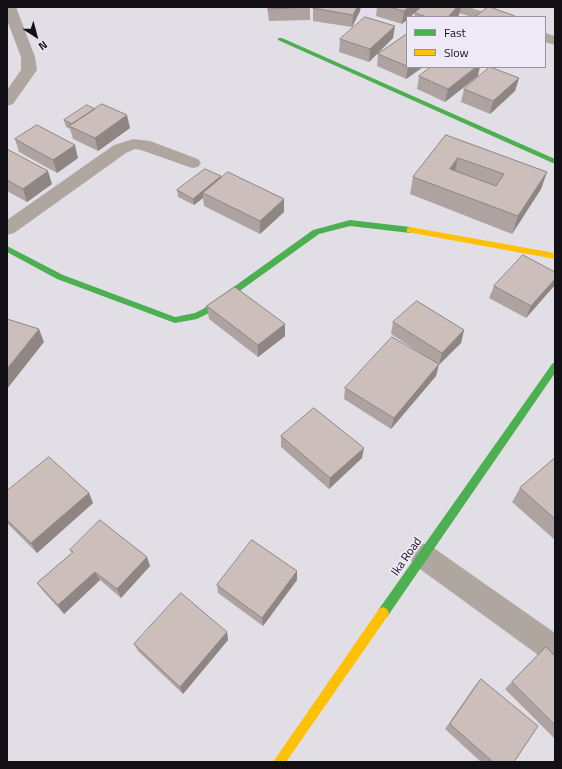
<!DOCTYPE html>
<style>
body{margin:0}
#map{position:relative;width:562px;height:769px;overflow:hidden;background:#e2dee6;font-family:"Titillium Web",sans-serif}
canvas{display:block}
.frame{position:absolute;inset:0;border:8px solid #131015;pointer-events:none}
.legend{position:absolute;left:406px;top:16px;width:140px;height:52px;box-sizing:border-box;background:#efe8f6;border:1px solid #97929c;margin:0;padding:5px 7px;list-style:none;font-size:12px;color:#131015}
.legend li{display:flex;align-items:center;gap:8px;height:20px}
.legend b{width:20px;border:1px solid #97929c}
.north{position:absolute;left:16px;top:16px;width:40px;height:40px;-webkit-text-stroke:3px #efe8f6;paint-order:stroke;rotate:144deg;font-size:11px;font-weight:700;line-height:16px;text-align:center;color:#131015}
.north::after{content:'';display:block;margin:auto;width:14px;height:18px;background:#131015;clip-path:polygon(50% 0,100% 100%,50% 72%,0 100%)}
</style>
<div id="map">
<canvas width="562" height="769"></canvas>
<div class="frame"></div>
<ul class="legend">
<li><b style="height:5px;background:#4caf50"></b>Fast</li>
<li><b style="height:5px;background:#ffc107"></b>Slow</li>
</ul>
<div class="north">N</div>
</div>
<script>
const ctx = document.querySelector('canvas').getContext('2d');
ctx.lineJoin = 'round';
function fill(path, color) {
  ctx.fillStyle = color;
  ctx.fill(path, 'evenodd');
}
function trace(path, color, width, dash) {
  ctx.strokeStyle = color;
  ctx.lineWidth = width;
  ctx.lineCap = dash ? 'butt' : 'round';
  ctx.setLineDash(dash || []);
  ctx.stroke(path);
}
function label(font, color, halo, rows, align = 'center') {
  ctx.font = font + ' "Titillium Web",sans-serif';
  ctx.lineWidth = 4;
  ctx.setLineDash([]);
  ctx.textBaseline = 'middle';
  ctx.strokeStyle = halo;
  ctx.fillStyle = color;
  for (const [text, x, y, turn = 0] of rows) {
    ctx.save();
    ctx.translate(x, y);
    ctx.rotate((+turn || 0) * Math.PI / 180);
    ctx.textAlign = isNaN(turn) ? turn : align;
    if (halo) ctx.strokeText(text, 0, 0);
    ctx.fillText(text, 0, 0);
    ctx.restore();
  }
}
fill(new Path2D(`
 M7 7H16L35 57 37 70 13 104 7 106V90L21 70V57L7 20Z
 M447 7H468L491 14 493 17H472L449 10Z
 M545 33 555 36V45L545 42Z
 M133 139 150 141 198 159 201 163 198 167 192 168 141 150 135 149 126 153 14 233 7 235V220L114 145Z
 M422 543 431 546 555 633V664L545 660 413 564 409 555 413 546Z`), '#afa79f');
fill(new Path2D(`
 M278 38H282L555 159V164L278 40Z
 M350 220 410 227 414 230 410 233 350 226 319 234 209 313 197 319 175 323 57 279 7 252V246L63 275 175 317 195 313 203 309 313 230Z
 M555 362V373L387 617 383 619 379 617 377 613 379 609 552 364Z`), '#4caf50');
fill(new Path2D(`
 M410 227 555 253V259L407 232V228Z
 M383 607 387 609 389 613 387 617 286 762H273L379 609Z`), '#ffc107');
fill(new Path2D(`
 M267 7H310V20L269 21Z
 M377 7H420V8L410 17H407L402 24 376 16Z
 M421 7H461L459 15 457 17H414L415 13Z
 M313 8 360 11 352 27 313 21Z
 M407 34V67H423L406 79 377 66 378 54Z
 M393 38 369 62 339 52 340 39Z
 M419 76H478L445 102 417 89Z
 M519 78 515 91 490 114 461 102 464 89Z
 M64 120 130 128 98 151 73 139 70 129 66 127Z
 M446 135 547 172 541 189 512 234 410 194 413 177Z
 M15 139 78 158 57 173 19 152Z
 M7 149 52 184 27 202 7 191Z
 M221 178 284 212 260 234 204 206 203 198 194 205 178 197 177 190Z
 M494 286H554L526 318 489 298Z
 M207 306 285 324V336L258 357 209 319Z
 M393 322 464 330 461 343 439 364 436 376 391 429 344 399 345 388 425 356 391 334Z
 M281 436 362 458 329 489 281 447Z
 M555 458V540L512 502 520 488Z
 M7 491 89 493 93 503 37 553 7 523Z
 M70 550 150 566 121 598 100 580 64 614 44 592 37 583 72 553Z
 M297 580 263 626 218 593 217 585Z
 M227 632 228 640 183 694 138 651 134 644Z
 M546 647 555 656V739L505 689Z
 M481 679 514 762H481L445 729 475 686Z`), '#afa3a1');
fill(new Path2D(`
 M357 7H361L360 11 352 27 353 15Z
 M409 7H420V8L410 17H407V20L402 24 404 11Z
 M457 7H461L459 15 457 17H448Z
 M395 26 393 38 369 62 370 49Z
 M408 67H423L406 79Z
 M476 67H480L478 76 445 102 448 89Z
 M519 78 515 91 490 114 493 101Z
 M127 115 130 128 98 151 95 138Z
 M75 145 78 158 57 173 53 160Z
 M458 158 454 176 450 169Z
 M48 171 52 184 27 202 23 189Z
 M547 172 541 189 512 234 518 216Z
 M221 176V183L203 193V198L194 205 193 199Z
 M284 199V212L260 234V221Z
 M555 279V283L554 286 526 318 531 306Z
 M285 324V336L258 357V345Z
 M39 329 44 342 7 389V369Z
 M464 330 461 343 439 365 442 353Z
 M439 364 436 376 391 429 394 418Z
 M364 448 362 458 329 489 330 478Z
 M89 493 93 503 37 553 31 543Z
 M147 557 150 566 121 598 117 589Z
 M297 571V580L263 626 262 618Z
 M95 572 100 580 64 614 58 605Z
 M227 632 228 640 183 694 180 687Z`), '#8f8583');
const building = new Path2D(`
 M268 7H310L269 9Z
 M314 7H357L353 15 313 8Z
 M390 7H409L404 11Z
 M421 7H457L448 17H427L415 13Z
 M488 7H490L515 16 514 17H475Z
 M365 17 395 26 370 49 340 39Z
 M407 34V66L378 54Z
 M431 67H476L448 89 419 76Z
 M490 67 519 78 493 101 464 89Z
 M102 104 127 115 95 138 69 126Z
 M87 105 95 109 72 124 64 120Z
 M37 125 75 145 53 160 15 139Z
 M446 135 547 172 518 216 413 177ZM458 158 504 174 496 186 450 169Z
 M7 149 48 171 23 189 7 180Z
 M205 169 221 176 193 199 177 190Z
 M228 172 284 199 260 221 203 193Z
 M523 255 555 272V279L531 306 494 286Z
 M235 287 285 324 258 345 207 306Z
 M417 301 464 330 442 353 393 322Z
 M7 319 39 329 7 369Z
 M392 337 439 364 394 418 345 388Z
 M314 408 364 448 330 478 281 436Z
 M49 457 89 493 31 543 7 520V491Z
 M555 458V519L520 488Z
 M100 520 147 557 117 589 95 572 58 605 37 583 73 552 70 550Z
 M252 540 297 571 262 618 217 585Z
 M181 593 227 632 180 687 134 644Z
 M546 647 555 656V725L512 682Z
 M481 679 538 726 514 762H493L450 724Z`);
fill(building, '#ccbebb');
trace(building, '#8f8583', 1);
label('12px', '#131015', '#efe8f6', [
 ["Ika Road",407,557,-55]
]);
</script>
